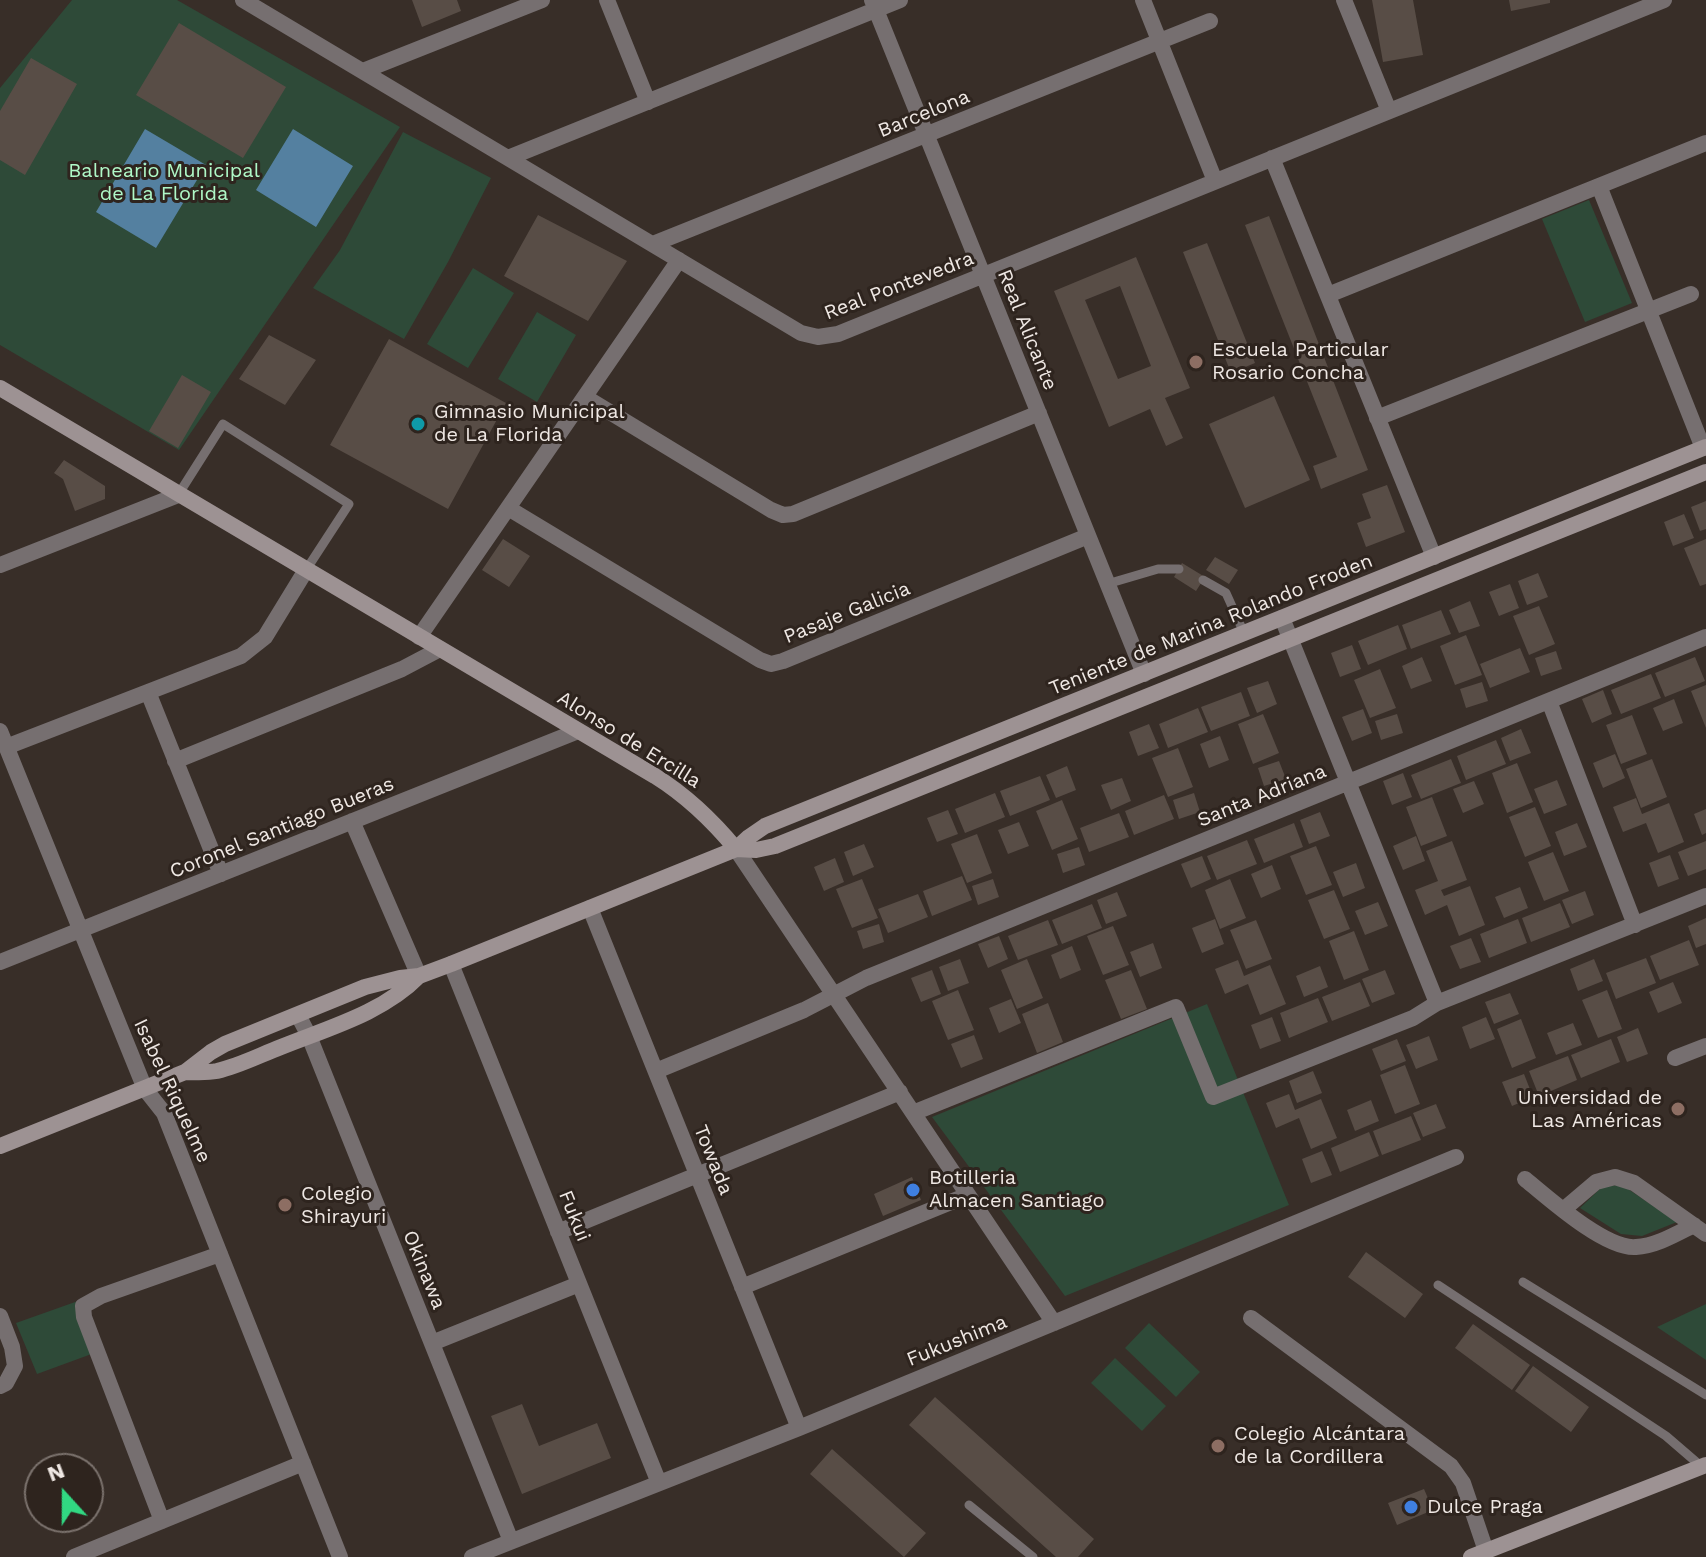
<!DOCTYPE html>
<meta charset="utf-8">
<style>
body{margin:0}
#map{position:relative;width:1706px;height:1557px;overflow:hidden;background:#382e28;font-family:"Work Sans",sans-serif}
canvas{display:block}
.north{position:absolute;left:24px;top:1453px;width:80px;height:80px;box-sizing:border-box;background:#2e241e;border:2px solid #7b726d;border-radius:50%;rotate:339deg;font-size:22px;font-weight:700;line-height:32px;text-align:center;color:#efe8e4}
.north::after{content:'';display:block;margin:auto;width:28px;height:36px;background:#31d882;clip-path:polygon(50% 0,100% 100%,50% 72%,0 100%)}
</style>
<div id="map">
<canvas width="1706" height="1557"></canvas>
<div class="north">N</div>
</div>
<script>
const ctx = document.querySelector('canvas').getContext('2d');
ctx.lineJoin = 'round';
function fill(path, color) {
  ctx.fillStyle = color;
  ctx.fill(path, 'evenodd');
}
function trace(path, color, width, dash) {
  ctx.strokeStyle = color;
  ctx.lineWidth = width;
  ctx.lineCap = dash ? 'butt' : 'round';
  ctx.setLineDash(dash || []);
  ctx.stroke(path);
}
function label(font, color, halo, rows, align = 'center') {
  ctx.font = font + ' "Work Sans",sans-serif';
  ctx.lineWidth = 6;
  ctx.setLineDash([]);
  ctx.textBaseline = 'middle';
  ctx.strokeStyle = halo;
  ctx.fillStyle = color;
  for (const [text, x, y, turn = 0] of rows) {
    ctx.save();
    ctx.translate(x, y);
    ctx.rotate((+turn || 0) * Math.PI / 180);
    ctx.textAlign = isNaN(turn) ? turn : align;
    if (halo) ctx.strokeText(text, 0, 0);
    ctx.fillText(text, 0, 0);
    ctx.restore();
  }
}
fill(new Path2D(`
 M72 0H177L400 127 179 450 0 345V88Z
 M403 132 491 178 448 262 404 339 313 288 340 250Z
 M1589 200 1632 303 1585 322 1542 219Z
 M473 268 514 293 468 368 427 344Z
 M537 312 576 335 537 402 498 379Z
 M1207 1004 1289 1205 1065 1296 932 1117Z
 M1622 1185 1677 1222 1642 1236 1621 1234 1580 1208 1603 1186Z
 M78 1301 97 1352 37 1374 16 1323Z
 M1706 1304V1360L1657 1327Z
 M1149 1323 1200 1372 1176 1397 1125 1348Z
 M1115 1358 1166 1406 1142 1431 1091 1383Z`), '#2e4a38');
fill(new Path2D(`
 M145 129 206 165 156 248 96 212Z
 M293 129 353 166 316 227 256 190Z`), '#5480a0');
fill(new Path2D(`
 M412 0H457L461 11 422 27Z
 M1372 0H1413L1423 55 1383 62Z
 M1509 0H1550V3L1511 11Z
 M179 23 286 87 243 158 136 95Z
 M31 58 77 84 25 175 0 160V111Z
 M538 215 627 261 588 321 504 276Z
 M1269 216 1368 470 1321 489 1313 466 1337 457 1245 225Z
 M1207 243 1255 363 1231 373 1183 252Z
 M1136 257 1190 388 1165 398 1183 438 1166 446 1150 409 1109 427 1054 291ZM1120 286 1151 366 1118 379 1085 300Z
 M269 335 316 360 285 405 239 379Z
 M389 339 506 403 448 509 330 445Z
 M182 375 211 392 178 448 149 431Z
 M1274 396 1310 480 1245 508 1209 424Z
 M64 460 105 486V499L75 511 63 479 54 473Z
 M1387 485 1405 532 1366 547 1357 523 1371 518 1362 494Z
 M1706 501V529L1700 531 1691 507Z
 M1684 514 1694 538 1673 546 1664 522Z
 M503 539 530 556 509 587 482 570Z
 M1706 539V584L1700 586 1684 548Z
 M1215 557 1238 570 1229 584 1206 570Z
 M1182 563 1205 577 1196 591 1174 577Z
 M1538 573 1548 597 1527 605 1518 581Z
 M1510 584 1519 608 1499 616 1489 592Z
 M1470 601 1480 626 1459 633 1449 610Z
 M1539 606 1555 644 1529 655 1513 616Z
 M1441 610 1451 634 1411 649 1402 625Z
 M1398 625 1407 649 1368 665 1358 641Z
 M1466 635 1482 675 1455 685 1440 646Z
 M1352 645 1361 669 1340 677 1331 653Z
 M1520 648 1530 672 1490 688 1480 664Z
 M1556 651 1562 669 1541 676 1535 658Z
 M1422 657 1432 681 1411 689 1402 666Z
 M1695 657 1705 681 1665 697 1655 673Z
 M1380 669 1396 708 1370 718 1354 680Z
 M1651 674 1661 698 1621 714 1611 690Z
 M1268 681 1277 704 1257 713 1247 688Z
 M1482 682 1488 701 1466 708 1460 689Z
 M1706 685V728L1691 691Z
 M1603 690 1612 714 1592 723 1582 699Z
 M1241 692 1250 716 1211 731 1201 707Z
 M1674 699 1683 723 1663 731 1653 708Z
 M1198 708 1208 732 1168 748 1159 724Z
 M1363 709 1372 733 1352 741 1342 717Z
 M1263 714 1279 753 1253 764 1238 724Z
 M1397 714 1403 733 1381 740 1375 721Z
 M1632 715 1647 754 1621 764 1606 725Z
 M1149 724 1159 748 1138 756 1129 732Z
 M1521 729 1531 753 1510 761 1501 738Z
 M1220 736 1229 760 1209 768 1200 744Z
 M1496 740 1506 764 1466 780 1457 756Z
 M1178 748 1193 787 1168 797 1152 758Z
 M1615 754 1625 778 1603 788 1593 763Z
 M1451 759 1461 783 1421 799 1411 775Z
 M1652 759 1667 797 1641 808 1626 769Z
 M1279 761 1286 779 1264 786 1258 768Z
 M1517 763 1533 802 1507 813 1492 773Z
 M1067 766 1076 790 1056 798 1046 775Z
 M1403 773 1412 797 1392 805 1383 781Z
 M1040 776 1050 800 1010 816 1000 791Z
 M1122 778 1131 801 1111 810 1101 785Z
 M1557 780 1567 805 1544 814 1534 789Z
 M1474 781 1484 804 1463 813 1453 789Z
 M995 793 1005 817 965 833 955 809Z
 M1194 793 1200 812 1179 819 1173 800Z
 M1164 795 1174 819 1134 835 1125 811Z
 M1432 797 1447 836 1421 846 1406 807Z
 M1636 798 1642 814 1669 803 1684 842 1658 853 1646 823 1623 832 1613 807Z
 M1062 800 1078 839 1052 850 1036 811Z
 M1535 807 1551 846 1525 857 1509 817Z
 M1706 809V833L1702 835 1694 814Z
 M948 810 958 834 937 842 927 818Z
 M1320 812 1330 836 1309 844 1300 820Z
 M1119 813 1129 837 1089 852 1080 828Z
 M1019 822 1029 846 1008 854 998 830Z
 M1294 823 1303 847 1264 863 1254 839Z
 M1577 823 1587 847 1564 856 1555 832Z
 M977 834 992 873 967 883 951 844Z
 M1416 836 1425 861 1403 870 1393 846Z
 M1247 840 1257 864 1217 880 1207 856Z
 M1452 841 1467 880 1441 890 1444 896 1470 886 1485 925 1459 936 1447 905 1425 915 1415 890 1438 881 1426 851Z
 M1706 841V869L1688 876 1678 852Z
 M864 844 874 867 853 876 844 852Z
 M1316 846 1332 885 1306 895 1290 856Z
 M1079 847 1085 865 1063 873 1057 854Z
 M1553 852 1569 891 1544 901 1528 862Z
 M1670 855 1679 879 1658 887 1649 863Z
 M1202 856 1211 879 1191 888 1181 864Z
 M835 858 844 882 824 891 814 867Z
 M1356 863 1365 888 1343 897 1333 872Z
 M1272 865 1281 889 1261 898 1251 874Z
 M962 876 972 900 932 916 923 891Z
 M862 879 878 918 852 928 836 889Z
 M993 879 999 897 978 905 972 886Z
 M1230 879 1246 918 1220 929 1205 890Z
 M1520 887 1528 908 1504 918 1495 897Z
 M1334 890 1350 929 1324 939 1308 900Z
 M1585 891 1594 915 1572 924 1562 900Z
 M1117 892 1127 916 1106 924 1097 900Z
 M918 894 928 917 888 933 878 909Z
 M1378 902 1388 926 1365 935 1355 911Z
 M1560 903 1570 927 1531 942 1522 918Z
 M1092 904 1102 928 1062 944 1052 920Z
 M1706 918V944L1696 948 1688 926Z
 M1215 919 1224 944 1202 953 1192 928Z
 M1518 919 1527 943 1489 958 1480 934Z
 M1048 920 1058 945 1018 960 1008 936Z
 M1256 920 1272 959 1246 969 1230 930Z
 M879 924 884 942 863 949 857 931Z
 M1113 926 1129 965 1103 975 1087 936Z
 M1354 931 1369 970 1344 980 1329 941Z
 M999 936 1008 959 988 968 978 944Z
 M1471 938 1481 962 1460 969 1450 946Z
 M1689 940 1699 965 1660 980 1650 956Z
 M1153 943 1162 968 1140 977 1130 952Z
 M1072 946 1081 970 1060 979 1051 955Z
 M1646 958 1656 983 1616 999 1606 973Z
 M960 959 969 983 948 991 939 967Z
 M1027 959 1043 998 1017 1009 1001 970Z
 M1594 959 1603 981 1578 991 1570 969Z
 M1238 960 1244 976 1270 965 1286 1004 1260 1015 1248 984 1225 994 1215 969Z
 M1320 966 1328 987 1304 997 1296 976Z
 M932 970 941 994 921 1002 911 978Z
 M1131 970 1147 1009 1121 1019 1105 980Z
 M1385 970 1395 994 1372 1003 1362 979Z
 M1360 982 1370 1006 1332 1021 1322 997Z
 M1673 982 1682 1003 1658 1013 1649 992Z
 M958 990 974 1030 948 1040 932 1001Z
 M1607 990 1622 1029 1598 1038 1582 1000Z
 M1510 993 1519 1014 1494 1024 1485 1002Z
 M1318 998 1328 1022 1289 1038 1280 1013Z
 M1011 999 1021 1023 999 1033 989 1008Z
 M1048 1003 1063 1042 1037 1053 1022 1014Z
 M1272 1017 1281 1041 1260 1049 1251 1025Z
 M1486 1017 1495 1039 1470 1049 1462 1027Z
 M1521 1019 1536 1058 1512 1068 1497 1029Z
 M1573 1023 1582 1045 1556 1055 1547 1033Z
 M1638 1028 1648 1054 1627 1062 1617 1037Z
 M974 1035 983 1059 961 1068 951 1044Z
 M1429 1036 1438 1060 1416 1069 1406 1045Z
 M1397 1039 1406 1061 1381 1071 1372 1049Z
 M1611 1039 1620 1062 1581 1078 1571 1055Z
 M1568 1056 1577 1080 1539 1096 1529 1071Z
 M1405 1065 1420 1104 1395 1114 1380 1075Z
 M1313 1071 1322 1093 1297 1103 1289 1081Z
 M1524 1074 1533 1097 1512 1106 1502 1082Z
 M1289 1094 1295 1110 1321 1099 1337 1138 1311 1149 1299 1118 1276 1128 1266 1103Z
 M1371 1100 1379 1121 1355 1131 1347 1110Z
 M1436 1104 1446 1128 1423 1137 1413 1113Z
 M1411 1116 1421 1140 1382 1155 1373 1131Z
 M1369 1132 1379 1156 1340 1172 1331 1148Z
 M1322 1151 1332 1175 1311 1183 1302 1159Z
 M912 1177 921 1200 883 1216 874 1194Z
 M1366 1252 1423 1294 1405 1318 1348 1277Z
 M1473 1324 1530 1365 1512 1390 1455 1348Z
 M1533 1366 1589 1407 1571 1432 1515 1391Z
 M935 1397 1094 1539 1078 1557H1056L909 1425Z
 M522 1404 539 1446 597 1423 611 1458 522 1494 491 1416Z
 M832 1449 926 1533 904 1557 810 1474Z
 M1424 1489 1433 1510 1397 1525 1388 1503Z`), '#584d46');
trace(new Path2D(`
 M178 495 223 424 349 504 306 570
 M1203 580 1226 593 1244 633
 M1107 584 1158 569H1179
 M1523 1282 1706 1395
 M1438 1285 1666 1436 1702 1467
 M969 1505 1033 1557`), '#766f70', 9);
trace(new Path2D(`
 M243 0 801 333 818 337 838 334 1664 0
 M607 0 648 102
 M872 0 1144 674
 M1143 0 1215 181
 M1344 0 1389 111
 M363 71 542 0
 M508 158 900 0
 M1272 158 1434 557
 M1599 186 1703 448
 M653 244 1210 21
 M1328 295 1706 143
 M585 397 771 510 783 515 793 514 1039 413
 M1377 418 1691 294
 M508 508 760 660 771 664 783 661 1088 536
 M0 565 178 495
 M1282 618 1437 1003
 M419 637 679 260
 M148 692 221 874
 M1549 701 1635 925
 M0 731 145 1089 164 1113 340 1557
 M6 747 241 656 265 637 306 570
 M175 761 402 669 440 649
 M352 821 419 976
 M736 849 1054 1323
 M590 908 799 1428
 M0 962 578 731
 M451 964 659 1483
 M298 1015 309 1036 511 1541
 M1675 1058 1706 1046
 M656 1071 804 1010 866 978 1706 637
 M913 1113 1176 1007 1213 1097 1413 1018 1437 1003 1706 896
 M1525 1179C1548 1198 1606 1250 1636 1247 1656 1246 1676 1234 1694 1225
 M1563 1210 1596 1182 1615 1177 1634 1183 1706 1234
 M558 1232 900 1092
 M742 1287 968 1195
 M0 1316 12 1347 15 1366 6 1383 0 1386
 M1251 1318 1451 1466 1463 1483 1486 1551
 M432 1343 579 1284
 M162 1521 84 1317 83 1306 101 1296 220 1254
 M74 1557 303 1463
 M472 1557 799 1428 1456 1157`), '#766f70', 16);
trace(new Path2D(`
 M0 388 655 776C687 796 712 820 736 849
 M736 849 756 850 775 846 1706 472
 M185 1072C196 1072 206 1073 217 1071 239 1066 260 1055 281 1047 328 1028 383 1013 419 976
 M0 1146 185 1072 211 1052 225 1044 365 987 400 978 419 976 451 964 736 849 749 837 765 826 1706 447
 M1471 1557 1706 1465`), '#9d9293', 16);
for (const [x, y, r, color] of [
 [1196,362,8,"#8d6e63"],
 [418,424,8,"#0f9aa8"],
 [1678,1109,8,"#8d6e63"],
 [913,1190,8,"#3f7fe0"],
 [285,1205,8,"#8d6e63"],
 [1218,1446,8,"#8d6e63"],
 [1411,1507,8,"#3f7fe0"]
]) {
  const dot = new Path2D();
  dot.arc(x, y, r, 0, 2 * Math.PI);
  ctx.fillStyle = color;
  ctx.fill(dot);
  trace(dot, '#2e241e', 3);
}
label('20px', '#efe8e4', '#2e241e', [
 ["Barcelona",924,114,-22],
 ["Real Pontevedra",899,286,-21],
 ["Real Alicante",1027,330,68],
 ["Pasaje Galicia",847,613,-22],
 ["Teniente de Marina Rolando Froden",1211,625,-22],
 ["Alonso de Ercilla",629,740,32],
 ["Santa Adriana",1262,796,-22],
 ["Coronel Santiago Bueras",282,828,-22],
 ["Isabel Riquelme",172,1091,65],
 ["Towada",713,1160,68],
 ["Fukui",574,1216,68],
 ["Okinawa",424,1270,68],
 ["Fukushima",957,1341,-22]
]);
label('20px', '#aff8c7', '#2e241e', [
 ["Balneario Municipal",164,171],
 ["de La Florida",164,194]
]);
label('20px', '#efe8e4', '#2e241e', [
 ["Escuela Particular",1212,350],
 ["Rosario Concha",1212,373],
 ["Gimnasio Municipal",434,412],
 ["de La Florida",434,435],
 ["Universidad de",1662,1098,"right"],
 ["Las Américas",1662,1121,"right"],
 ["Botilleria",929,1178],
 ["Almacen Santiago",929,1201],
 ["Colegio",301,1194],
 ["Shirayuri",301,1217],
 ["Colegio Alcántara",1234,1434],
 ["de la Cordillera",1234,1457],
 ["Dulce Praga",1427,1507]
], 'left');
</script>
